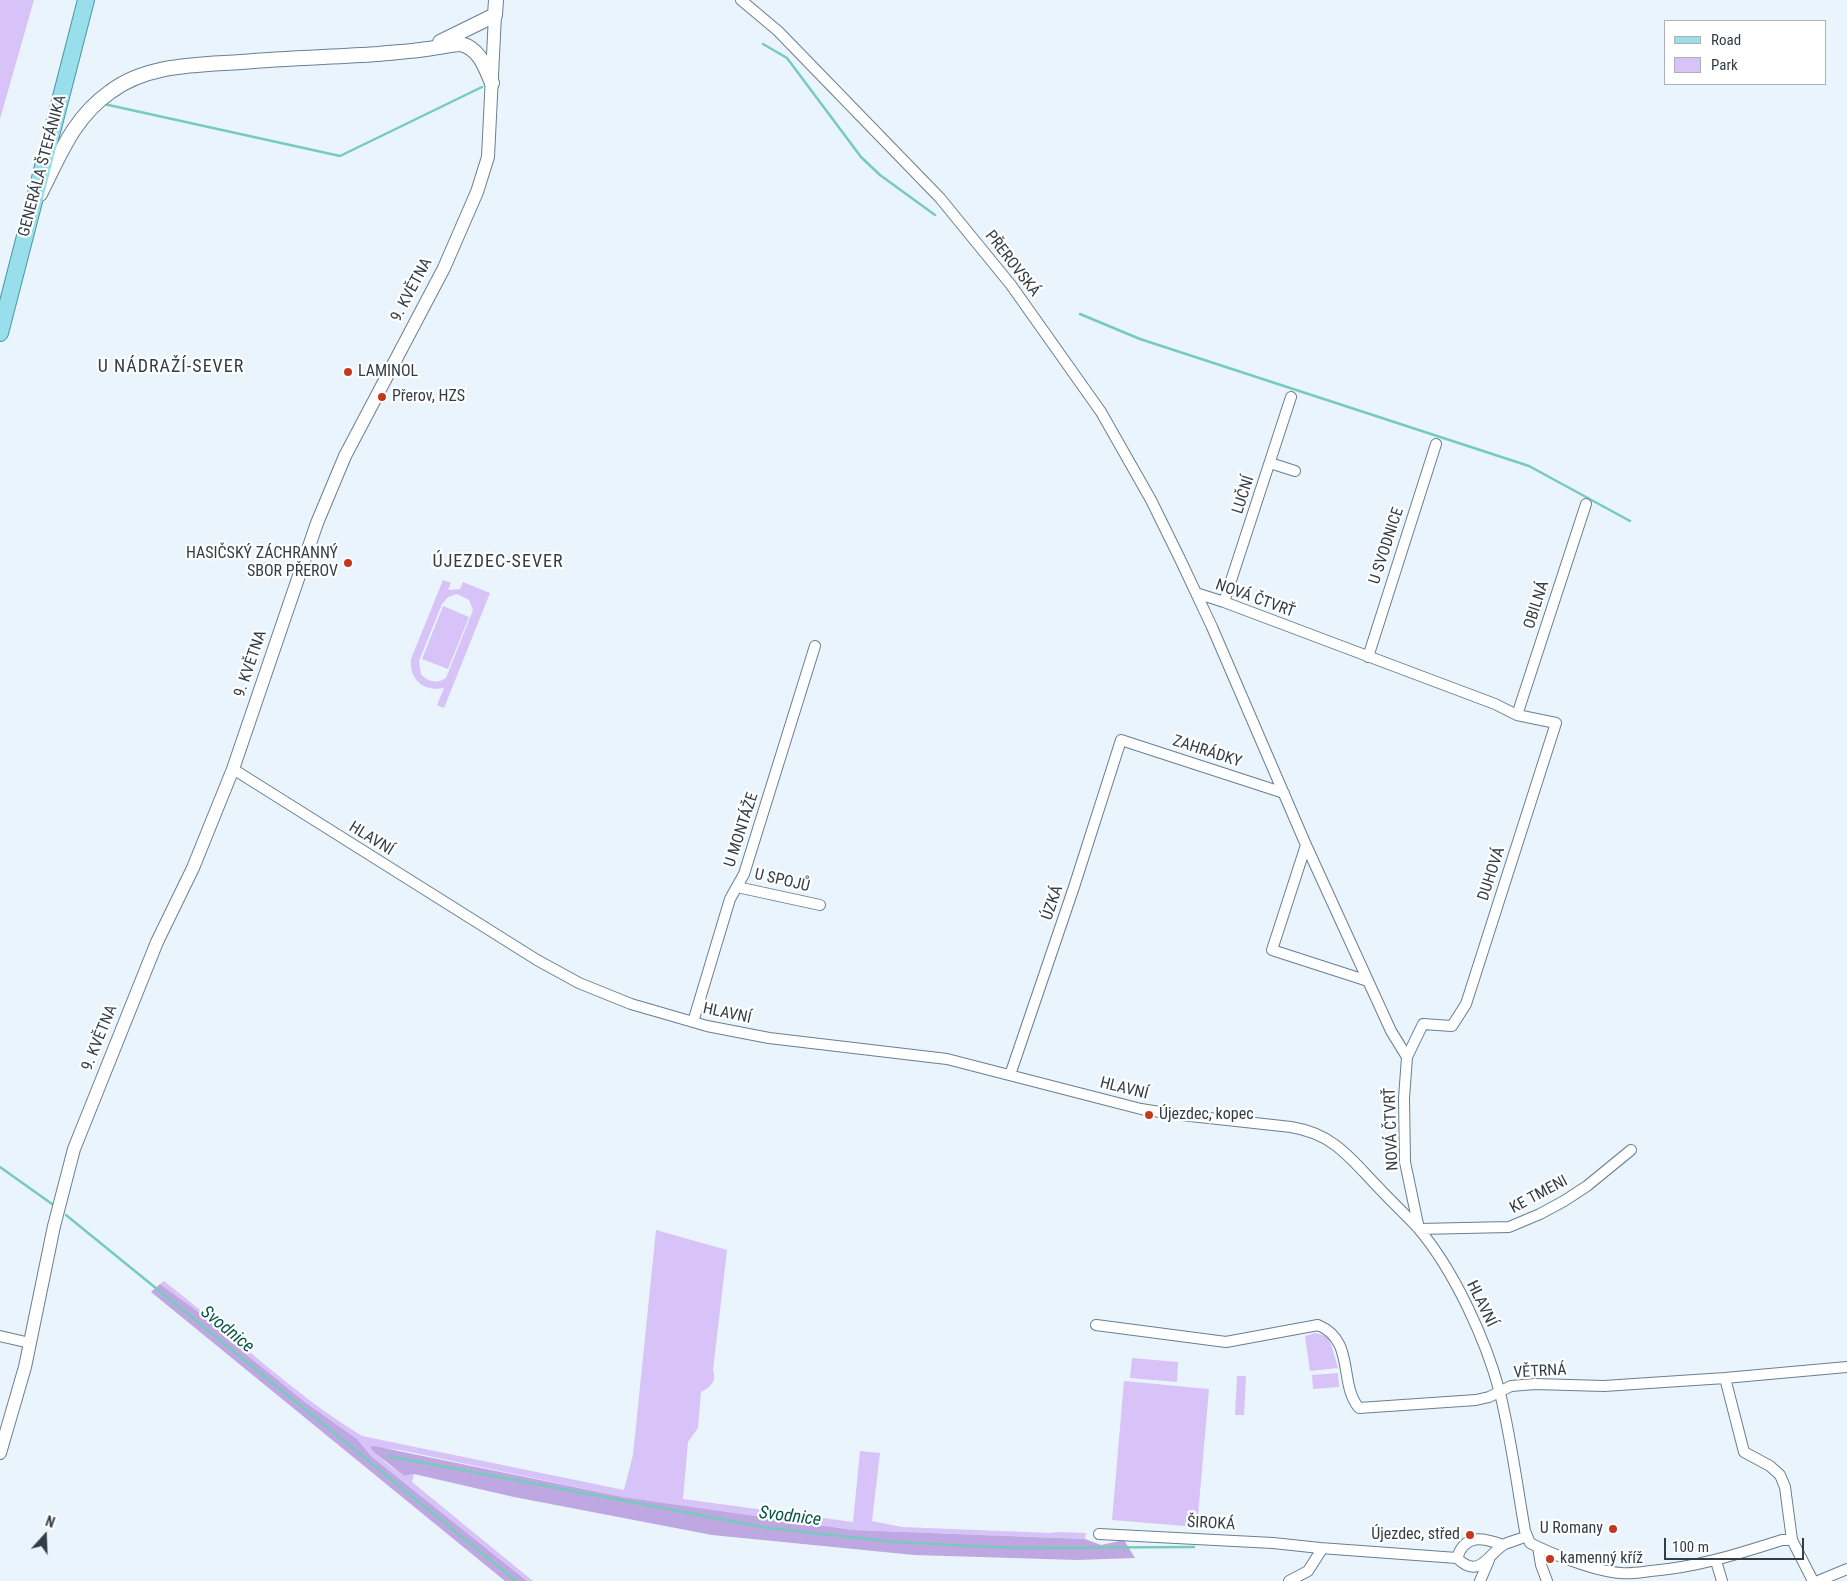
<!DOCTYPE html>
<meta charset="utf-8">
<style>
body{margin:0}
#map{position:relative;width:1847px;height:1581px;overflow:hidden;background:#eaf4fc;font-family:"Roboto Condensed",sans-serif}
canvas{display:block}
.legend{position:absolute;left:1664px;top:20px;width:162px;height:65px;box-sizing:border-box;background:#fff;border:1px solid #adb1b5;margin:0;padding:6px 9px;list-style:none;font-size:15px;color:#333d45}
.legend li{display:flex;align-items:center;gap:10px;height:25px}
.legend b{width:25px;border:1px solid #adb1b5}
.north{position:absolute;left:20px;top:1511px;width:50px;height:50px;-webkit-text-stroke:4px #fff;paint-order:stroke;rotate:20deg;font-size:14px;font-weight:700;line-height:20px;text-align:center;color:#333d45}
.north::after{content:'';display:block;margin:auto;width:18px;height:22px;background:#333d45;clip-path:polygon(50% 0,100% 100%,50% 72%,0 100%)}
.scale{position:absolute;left:1664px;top:1538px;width:140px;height:22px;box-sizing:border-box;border:2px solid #333d45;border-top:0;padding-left:6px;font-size:15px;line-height:18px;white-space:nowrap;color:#333d45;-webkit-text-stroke:4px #fff;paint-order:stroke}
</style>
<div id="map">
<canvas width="1847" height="1581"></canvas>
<ul class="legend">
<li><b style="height:6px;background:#98deeb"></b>Road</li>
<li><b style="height:14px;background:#d7c3f7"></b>Park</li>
</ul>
<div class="north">N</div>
<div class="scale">100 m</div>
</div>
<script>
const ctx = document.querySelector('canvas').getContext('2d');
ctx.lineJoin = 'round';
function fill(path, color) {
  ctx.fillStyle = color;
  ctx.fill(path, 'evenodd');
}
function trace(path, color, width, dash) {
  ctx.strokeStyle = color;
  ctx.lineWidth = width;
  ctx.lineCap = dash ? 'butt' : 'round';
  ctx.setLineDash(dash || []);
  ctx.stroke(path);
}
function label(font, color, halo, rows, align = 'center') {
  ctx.font = font + ' "Roboto Condensed",sans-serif';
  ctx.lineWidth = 4.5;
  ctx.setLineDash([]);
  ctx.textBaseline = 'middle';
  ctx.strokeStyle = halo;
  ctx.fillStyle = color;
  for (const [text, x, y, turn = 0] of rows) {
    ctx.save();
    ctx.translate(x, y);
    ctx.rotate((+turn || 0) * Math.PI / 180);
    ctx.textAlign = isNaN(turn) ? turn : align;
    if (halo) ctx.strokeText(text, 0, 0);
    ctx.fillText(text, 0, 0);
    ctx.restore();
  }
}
fill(new Path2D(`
 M0 0H34L0 119Z
 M443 580 451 583 448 590 460 589 463 582 490 593 444 708 437 705 444 688C424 692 409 680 411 659ZM457 594 469 600 473 610 446 678C437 684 428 682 421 674L419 661 442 604 448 597Z
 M443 606 469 617 448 669 422 659Z
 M656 1230 727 1250 713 1370C717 1381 711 1387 701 1392L698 1428 688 1442 683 1499 853 1522 860 1451 880 1453 872 1521 902 1527 1051 1533 1056 1532 1086 1533 1085 1539 854 1530 623 1497 400 1450 371 1447 385 1462 404 1476 414 1474 412 1482 533 1581H527L371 1456 357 1439 305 1402 226 1338 200 1313 160 1284 164 1281C230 1332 290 1392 362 1436L624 1490 633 1455Z
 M1315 1333 1326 1336 1331 1344 1338 1368 1310 1371 1305 1336Z
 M1132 1358 1178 1362 1177 1382 1130 1378Z
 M1338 1373 1339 1387 1313 1389 1312 1375Z
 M1237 1376H1246L1244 1415H1235Z
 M1124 1381 1209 1389 1197 1527 1112 1520Z`), '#d7c3f7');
fill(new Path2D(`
 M160 1284 200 1313 226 1338 305 1402 357 1439 371 1456 527 1581H505L151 1292Z
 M374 1446 623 1497 854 1530 1085 1539 1101 1545 1124 1540 1135 1558 1077 1560 914 1555 712 1535 514 1497 414 1474 404 1476 374 1452 370 1447Z`), '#bfa8e2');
trace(new Path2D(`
 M763 44 787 58 861 157 880 175 935 215
 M104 104 340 156 482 87
 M1080 314 1140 339 1529 466 1630 521
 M0 1167 52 1204
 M66 1215 516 1581
 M388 1456 768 1528 895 1542 1013 1548 1194 1547`), '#76cbbc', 2.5);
const minor = new Path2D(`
 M741 0 778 31 940 198 1011 285 1101 412 1151 500 1180 559 1212 627 1306 845 1391 1031 1407 1057
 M1270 463 1295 471
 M1196 593 1224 602 1495 704 1517 715 1556 723 1466 1004 1452 1026 1423 1024 1407 1057 1404 1098 1405 1162 1419 1229 1509 1227 1540 1214 1564 1201 1587 1186 1631 1150
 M1224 602 1291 397
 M1368 657 1436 444
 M1517 715 1586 504
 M233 769 537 960 579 983 631 1004 707 1026 769 1038 947 1059 1141 1109 1172 1114 1291 1127C1334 1134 1350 1158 1378 1187 1391 1201 1405 1214 1418 1228 1454 1270 1486 1340 1500 1393 1511 1438 1517 1485 1525 1531L1530 1543C1551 1554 1598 1572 1621 1573 1631 1574 1642 1572 1651 1571 1698 1567 1738 1554 1782 1540H1792
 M1306 845 1272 950 1368 981
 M737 887 820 905
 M693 1022 730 899 744 874 815 646
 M1010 1075 1074 887 1121 740 1284 793
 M1096 1325 1226 1342 1318 1325C1356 1341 1338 1383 1359 1408L1476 1400 1489 1397 1511 1386 1535 1384 1604 1386 1725 1378 1847 1367
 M0 1336 30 1343
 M1725 1378 1744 1452 1770 1466 1780 1475 1785 1487 1792 1540 1813 1581
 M1099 1534 1273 1543 1320 1548 1457 1558C1480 1581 1489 1552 1505 1544 1512 1541 1520 1539 1527 1536
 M1538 1547 1541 1565 1547 1581
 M1457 1558C1465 1533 1483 1538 1503 1545
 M1716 1561 1722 1581
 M1289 1581 1308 1571 1322 1549
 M1480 1581 1489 1560
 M1818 1581 1847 1569`);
const tertiary = new Path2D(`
 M0 1453 25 1367 54 1226 74 1149 157 942 193 868 233 769 317 523 345 456 444 268 477 192 488 157 495 15`);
const secondary = new Path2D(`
 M440 42 495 15 496 0
 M40 194C60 155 73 118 110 92 147 64 197 65 241 62 287 58 333 57 378 54 398 52 419 51 439 47 446 46 454 44 461 44 480 49 485 67 492 83`);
const primary = new Path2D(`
 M0 333 86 0`);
trace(minor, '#697f91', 12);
trace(tertiary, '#697f91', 14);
trace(secondary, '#697f91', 16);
trace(primary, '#4897a8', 18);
trace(minor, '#fff', 10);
trace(tertiary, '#fff', 12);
trace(secondary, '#fff', 14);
trace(primary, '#98deeb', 16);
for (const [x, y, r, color] of [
 [348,372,5,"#c4391e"],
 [382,397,5,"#c4391e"],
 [348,563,5,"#c4391e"],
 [1149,1115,5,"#c4391e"],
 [1613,1529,5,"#c4391e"],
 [1470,1535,5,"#c4391e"],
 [1550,1559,5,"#c4391e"]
]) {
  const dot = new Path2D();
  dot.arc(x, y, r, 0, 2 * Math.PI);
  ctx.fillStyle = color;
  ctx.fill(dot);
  trace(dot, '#fff', 2);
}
label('16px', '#333d45', '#fff', [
 ["GENERÁLA ŠTEFÁNIKA",43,166,-75],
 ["PŘEROVSKÁ",1012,264,52],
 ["9. KVĚTNA",412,290,-62],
 ["LUČNÍ",1244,495,-72],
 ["U SVODNICE",1387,546,-72],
 ["NOVÁ ČTVRŤ",1255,599,20],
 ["OBILNÁ",1537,605,-72],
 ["9. KVĚTNA",251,664,-71],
 ["ZAHRÁDKY",1207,752,18],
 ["U MONTÁŽE",742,830,-72],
 ["HLAVNÍ",371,839,32],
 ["DUHOVÁ",1492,874,-72],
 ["U SPOJŮ",782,881,13],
 ["ÚZKÁ",1053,903,-71],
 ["HLAVNÍ",727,1014,12],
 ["9. KVĚTNA",100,1038,-68],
 ["HLAVNÍ",1124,1089,14],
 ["NOVÁ ČTVRŤ",1392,1129,-92],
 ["KE TMENI",1539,1195,-28],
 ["HLAVNÍ",1481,1304,64],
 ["VĚTRNÁ",1540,1372,-3],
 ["ŠIROKÁ",1211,1524,3]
]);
label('16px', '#333d45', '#fff', [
 ["LAMINOL",358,372],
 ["Přerov, HZS",392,397],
 ["HASIČSKÝ ZÁCHRANNÝ",338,554,"right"],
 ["SBOR PŘEROV",338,572,"right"],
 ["Újezdec, kopec",1159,1115],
 ["U Romany",1603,1529,"right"],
 ["Újezdec, střed",1460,1535,"right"],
 ["kamenný kříž",1560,1559]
], 'left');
ctx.letterSpacing = '1px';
label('18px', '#333d45', '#fff', [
 ["U NÁDRAŽÍ-SEVER",171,367],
 ["ÚJEZDEC-SEVER",498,562]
]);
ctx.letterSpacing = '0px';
label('italic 18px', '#07544a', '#fff', [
 ["Svodnice",227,1330,39],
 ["Svodnice",790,1517,7]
]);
</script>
